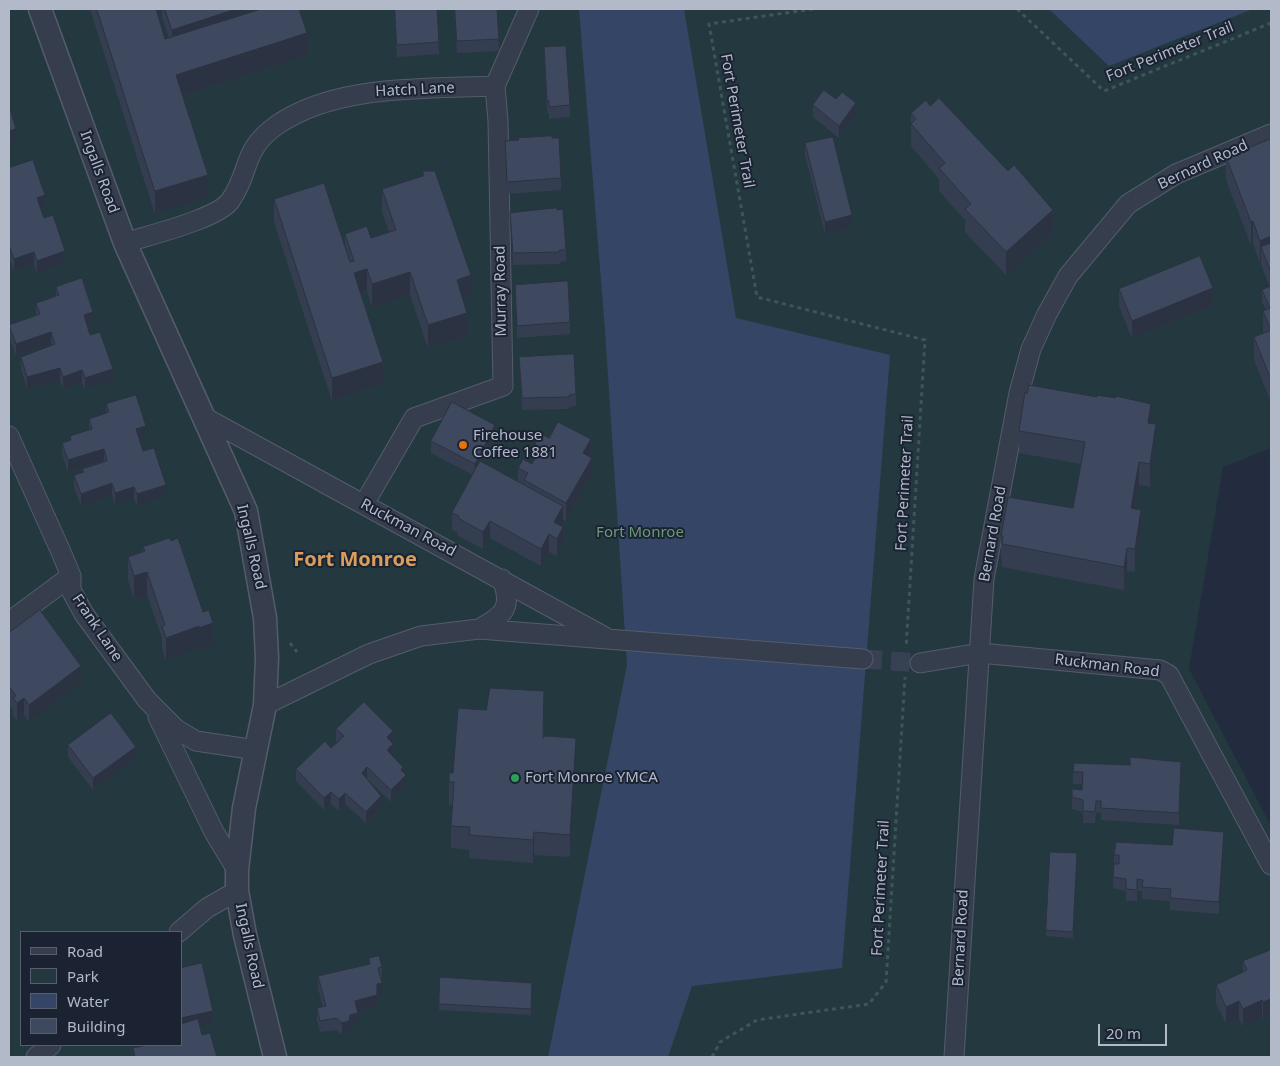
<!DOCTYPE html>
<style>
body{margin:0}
#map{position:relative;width:1280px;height:1066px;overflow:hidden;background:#222c3e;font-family:"Noto Sans",sans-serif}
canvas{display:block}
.frame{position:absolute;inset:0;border:10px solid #b2b9c9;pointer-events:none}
.legend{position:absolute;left:20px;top:931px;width:162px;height:115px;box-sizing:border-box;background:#1b2333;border:1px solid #575f6f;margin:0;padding:6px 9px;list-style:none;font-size:15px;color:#b2b9c9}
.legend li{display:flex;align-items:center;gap:10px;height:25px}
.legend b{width:25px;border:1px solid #575f6f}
.scale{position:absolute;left:1098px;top:1024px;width:69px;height:22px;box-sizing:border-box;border:2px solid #b2b9c9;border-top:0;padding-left:6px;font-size:15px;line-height:18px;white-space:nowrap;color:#b2b9c9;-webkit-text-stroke:4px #1b2333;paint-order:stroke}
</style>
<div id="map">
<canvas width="1280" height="1066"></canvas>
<div class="frame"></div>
<ul class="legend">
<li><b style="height:6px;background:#363e4e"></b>Road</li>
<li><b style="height:14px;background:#24393f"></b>Park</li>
<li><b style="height:14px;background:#354566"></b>Water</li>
<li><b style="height:14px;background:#3e485e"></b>Building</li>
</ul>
<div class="scale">20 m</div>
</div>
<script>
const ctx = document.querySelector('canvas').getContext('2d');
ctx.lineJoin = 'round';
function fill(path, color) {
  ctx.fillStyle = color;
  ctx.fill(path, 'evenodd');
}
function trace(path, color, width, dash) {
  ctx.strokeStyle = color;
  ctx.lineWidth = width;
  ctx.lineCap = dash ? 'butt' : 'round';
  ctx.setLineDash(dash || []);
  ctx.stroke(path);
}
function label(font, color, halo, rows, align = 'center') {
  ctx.font = font + ' "Noto Sans",sans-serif';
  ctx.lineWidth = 4;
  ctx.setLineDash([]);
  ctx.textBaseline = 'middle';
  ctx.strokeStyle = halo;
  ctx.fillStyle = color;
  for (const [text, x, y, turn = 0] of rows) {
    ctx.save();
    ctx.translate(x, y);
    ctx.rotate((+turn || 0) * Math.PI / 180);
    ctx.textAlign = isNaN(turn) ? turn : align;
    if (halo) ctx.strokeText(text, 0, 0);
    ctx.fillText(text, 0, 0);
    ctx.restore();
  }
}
fill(new Path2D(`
 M9 9H1271V448L1223 467 1189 669 1271 826V1057H9ZM21 932H181V1045H21Z`), '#24393f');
fill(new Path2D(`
 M579 9H684L736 318 890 355 842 968 692 986 668 1057H548L627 665 605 330Z
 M1049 9H1253L1109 66Z`), '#354566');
trace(new Path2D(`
 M863 659 920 663`), '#384153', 19, [19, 9]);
const minor = new Path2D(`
 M125 243C149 235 217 219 230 201 251 172 241 150 277 125 336 84 426 89 495 86
 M204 417 605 637
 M9 436 61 552 71 576V590L84 614 147 700 176 729 196 741 256 750
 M364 504 414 418 503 386 498 121 495 86 529 9
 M9 622 71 576
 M479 629C504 615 513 608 502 579
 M920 663 980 653 1160 670 1169 675 1271 865
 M265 705 369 654 421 636 479 629 863 659
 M158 717 214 832 237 870
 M179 932 207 908 237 891
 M36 1057 51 1045
 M954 1057 984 579 1019 393 1031 349 1047 314 1068 276 1128 204 1176 174 1271 134`);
const tertiary = new Path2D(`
 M40 9 125 243 246 511 265 618 267 658 265 705 244 808 237 870V891L245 935 275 1057`);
trace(minor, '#545c6c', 21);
trace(tertiary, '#545c6c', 25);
trace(new Path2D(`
 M813 9 709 24 757 297 925 340 906 648
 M1017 9 1104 91 1271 23
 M290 643 297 652
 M712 1057 720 1042 757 1020 869 1004 886 982 905 677`), '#3f5559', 3, [4, 4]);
trace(minor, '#363e4e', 19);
trace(tertiary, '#363e4e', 22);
fill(new Path2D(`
 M90 9H156L165 39 169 38 162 17V9H247V13L307 56 183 96 208 197 155 214Z
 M394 9H437L439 54 397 57Z
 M454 9H497L499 51 457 53Z
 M544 47 570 105V117L549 119V113H547Z
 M836 99 856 115 839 138 813 117V105Z
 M911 113 1053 233 1006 275 965 232V220L939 191V179L911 146Z
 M1271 139V402L1254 360V337L1263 333V311L1266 310 1262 302V290L1270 287 1261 265V263H1260L1253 244 1251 245 1226 180V157Z
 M518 140 561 178V190L507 194 505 141Z
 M805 143 852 227 825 234 805 155Z
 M9 168 45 207 40 209 44 218 65 263 37 273 34 264 14 271 10 260Z
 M382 189 471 298 463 301 467 336 428 348 410 295 372 307 367 291 360 294 383 384 332 401 274 222V199L345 246V234L371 238 389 232 382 212Z
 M557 210 566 250V261L560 262V264L513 265 510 213Z
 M515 285 570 322V334L517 338Z
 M56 287 93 324 87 326 90 335 113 381 85 390 82 382 63 389 60 380 27 389 21 369V357L51 346V344L16 356 9 337V325L36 315V303L56 296Z
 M1119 289 1213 306 1132 338 1119 306Z
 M519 357 576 394V406L569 407V409L522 410Z
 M106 404 146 438 139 440 143 451 166 496 137 506 134 499 115 505 112 495 81 506 74 487V475L82 472V469L104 462 68 472 62 454V443L70 440V436L89 430V419L106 413Z
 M1151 423 1156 447 1150 487 1139 485 1135 509 1141 533 1135 572 1127 571 1124 590 1002 567V559L1001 558V536L1073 508 1081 464 1019 453V431Z
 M495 437 482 462 518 482V468L532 464 535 460V444L549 438 591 456 592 475 566 521 563 519V524L562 526 563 544 557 556 549 552 541 566 490 538 483 549 458 536V533L452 530V513L473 475 431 453V441Z
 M143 547 213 646 199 650V648L166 661 162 648V638L147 595 134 599 128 579V557L143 551Z
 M9 633 81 684 29 722 24 715 17 721 13 715V710L9 704Z
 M544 714V737L576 761 570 857 534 855 533 863 469 858V850L451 848V826L452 805H449V782L453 773Z
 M336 729 393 743V755L392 756 403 772 406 787 391 802 367 779 381 808 366 823 345 804 339 811 331 804 324 810 296 781V769L331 748 338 742 336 741Z
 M68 745 136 759 93 790 68 757Z
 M1073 772 1181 774 1179 825 1101 820V813L1096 812 1095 823H1083V812L1072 809V789L1082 790V784H1073Z
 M1224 844 1219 914 1170 910V901L1142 899V891H1137V901H1126V891L1113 888 1114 855 1172 845Z
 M1077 853 1073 938 1046 936V930Z
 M1271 950V1016L1263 1020 1262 1018 1243 1027 1239 1018 1226 1024 1216 1003V985L1243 972V961Z
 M369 958 382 967V979H381L382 995 377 996V1007L358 1012V1025L350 1027 349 1033 342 1034 336 1030 320 1032 317 1020V1008L323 1007 318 988V976L369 964Z
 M440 977 532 989 531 1015 439 1010Z`), '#353e51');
fill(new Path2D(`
 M236 9H247V23L172 47V30Z
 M307 33V56L176 98V75Z
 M856 103V115L839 138V126Z
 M16 129V140L9 143V131Z
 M208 175V197L155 214V191Z
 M45 195V207L37 210V198Z
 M1053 210V233L1006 275V252Z
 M852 215V227L825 234V222Z
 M1253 221V244L1251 245V222Z
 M1271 236V259L1261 247V263H1260V241Z
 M10 248V260L9 261V249Z
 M65 251V263L37 273V261Z
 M34 252V264L14 271V259Z
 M367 269V291L354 296V273Z
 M410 272V295L372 307V284Z
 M471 275V298L457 303V280Z
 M1213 288V306L1132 338V321Z
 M93 312V324L84 327V315Z
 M467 313V336L428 348V325Z
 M51 332V344L16 356V344Z
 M383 362V384L332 401V378Z
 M60 368V380L27 389V377Z
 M113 369V381L85 390V378Z
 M82 370V382L63 389V377Z
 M1151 404V427L1148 423Z
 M1156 424V447L1150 487V464Z
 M495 425V437L475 476V464Z
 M146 426V438L136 441V429Z
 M591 439V456L583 470V453Z
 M104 449V461L68 472V460Z
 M592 458V475L566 521V503Z
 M1139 462V485L1131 531V508Z
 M112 483V495L81 506V494Z
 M166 485V496L137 506V494Z
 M134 487V499L115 505V493Z
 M563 506V524L555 538 554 522Z
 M1141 510V533L1135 572V549Z
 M490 521V538L483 549V532Z
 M563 527V544L557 556V539Z
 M549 534V552L541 566V549Z
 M1127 548V571L1124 590V567Z
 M147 572V595L134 599V576Z
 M213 623V646L199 650V628Z
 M199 626V648L166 661V638Z
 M81 666V684L29 722V705Z
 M24 698V715L17 721V703Z
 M393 731V743L387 737Z
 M576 738V761L570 857V835Z
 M393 744V755L387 762V750Z
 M136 747V759L93 790V778Z
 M1181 762V774L1179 825V813Z
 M367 767V779L362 785V773Z
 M403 767V778L406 775V787L391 802V790L401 770Z
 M331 792V804L324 810V798Z
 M345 793V804L339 811V799Z
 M381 796V808L366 823V812Z
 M534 832V855L533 863V840Z
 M1224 832V844L1219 914V902Z
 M382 983V995L377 996V1007L355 1013V1001L377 984Z
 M1271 999V1016L1263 1020V1002Z
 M1262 1000V1018L1243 1027V1009Z
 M1239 1001V1018L1226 1024V1007Z
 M213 1011V1023L181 1029V1018Z
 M358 1013V1025L350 1027 349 1033 342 1034V1023L350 1015Z`), '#2b3242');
const building = new Path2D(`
 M97 9H156L165 39 261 9H299L307 33 176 75 208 175 155 191Z
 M165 9H236L172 30Z
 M395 9H437L439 42 397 45Z
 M455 9H497L499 39 457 41Z
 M566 46 570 105 549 107V101H547L544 47Z
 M824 90 836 99 842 92 856 103 839 126 813 105Z
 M939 98 1008 171 1014 165 1053 210 1006 252 965 209 971 204 939 168 945 163 911 124 916 119 911 113 926 100 930 106Z
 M9 106 16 129 9 131Z
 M552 136V138H559L561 178 507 182 505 141 519 140 518 138Z
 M833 137 852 215 825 222 805 143Z
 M1271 139V236L1260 241 1253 221 1251 222 1226 157Z
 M33 160 45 195 37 198 44 218 53 215 65 251 37 261 34 252 14 259 10 248 9 249V168Z
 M423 171H435L471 275 457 280 467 313 428 325 410 272 372 284 367 269 354 273 383 362 332 378 274 199 324 183 350 262 354 261 345 234 367 226 371 238 396 230 382 189 423 176Z
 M557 208V210L563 209 566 250H559L560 252 513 253 510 213Z
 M1271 243V272L1261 247Z
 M1200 256 1213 288 1132 321 1119 289Z
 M82 278 93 312 84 315 90 335 100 332 113 369 85 378 82 370 63 377 60 368 27 377 21 357 55 344 51 332 16 344 9 325 40 314 36 303 59 295 56 287Z
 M568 281 570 322 517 326 515 285Z
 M1271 286V308H1270L1262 290Z
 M1271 308V380L1254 337 1271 330 1263 311Z
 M574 354 576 394 569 395V397L522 398 519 357Z
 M1029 385 1097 397V395L1116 398V396L1151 404 1148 423 1156 424 1150 464 1139 462 1131 508 1141 510 1135 549 1127 548 1124 567 1002 544 1003 536H1001L1008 497 1073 508 1085 442 1019 431 1025 392 1027 393Z
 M136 395 146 426 136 429 143 451 154 448 166 485 137 494 134 487 115 493 112 483 81 494 74 475 84 472 82 469 107 461 104 449 68 460 62 443 71 440 70 436 92 429 89 419 109 412 106 404Z
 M452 402 495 425 475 464 431 441Z
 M558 422 591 439 583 453 592 458 566 503 524 480 528 473 518 468 523 459 532 464 541 448 535 444 540 433 549 438Z
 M480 461 563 506 554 522 563 527 557 539 549 534 541 549 490 521 483 532 458 518 459 516 452 513Z
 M170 538 171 541 178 538 203 612 209 610 213 623 199 628V626L166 638 162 626 165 625 147 572 134 576 128 557 145 551 143 547Z
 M40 610 81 666 29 705 24 698 17 703 13 698 16 696 9 686V633Z
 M490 688 544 691 543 738 545 736 576 738 570 835 534 832 533 840 469 835 470 827 451 826 454 782H449V773H453L458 708 486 710Z
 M364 702 393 731 387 737 393 744 387 750 403 767 401 770 406 775 391 790 367 767 362 773 381 796 366 812 345 793 339 799 331 792 324 798 296 769 325 741 331 748 344 736 336 729Z
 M111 713 136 747 93 778 68 745Z
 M1130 757 1181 762 1179 813 1101 808V801H1096L1095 812 1083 811V800L1072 797V789L1082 790 1083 772H1073L1074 763 1130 765Z
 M1174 828 1224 832 1219 902 1170 898 1171 889 1142 887 1143 880 1137 879V890L1126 889V879L1113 877 1114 864H1119V855H1114L1116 842 1172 845Z
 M1050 852 1077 853 1073 932 1046 930Z
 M1271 950V999L1263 1002 1262 1000 1243 1009 1239 1001 1226 1007 1216 985 1247 970 1243 961Z
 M379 956 382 967 378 968 382 983 377 984V995L355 1001 358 1013 350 1015 349 1021 342 1023 336 1018 320 1021 317 1008 326 1006 318 976 370 964 369 958Z
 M202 963 213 1011 181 1018V968Z
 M440 977 532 983 531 1009 439 1004Z
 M198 1019 202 1035 210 1033 217 1057H135L133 1048 147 1045H181V1024Z`);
fill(building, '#3e485e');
trace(building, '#2b3242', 1);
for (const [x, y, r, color] of [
 [463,445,5,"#e8710a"],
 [515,778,5,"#2e9e5b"]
]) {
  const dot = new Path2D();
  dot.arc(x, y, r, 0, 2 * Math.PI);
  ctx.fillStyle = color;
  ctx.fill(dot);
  trace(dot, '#1b2333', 2);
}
label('15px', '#b2b9c9', '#1b2333', [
 ["Fort Perimeter Trail",1170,52,-22],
 ["Hatch Lane",415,90,-3],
 ["Fort Perimeter Trail",737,121,80],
 ["Bernard Road",1203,165,-25],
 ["Ingalls Road",99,172,70],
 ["Murray Road",501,291,-91],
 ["Fort Perimeter Trail",905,483,-87],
 ["Ruckman Road",408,528,28],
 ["Bernard Road",993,534,-80],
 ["Ingalls Road",251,547,77],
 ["Frank Lane",97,628,56],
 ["Ruckman Road",1107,666,7],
 ["Fort Perimeter Trail",881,888,-87],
 ["Bernard Road",961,938,-87],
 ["Ingalls Road",249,946,78]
]);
label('15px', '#b2b9c9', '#1b2333', [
 ["Firehouse",473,436],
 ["Coffee 1881",473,453],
 ["Fort Monroe YMCA",525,778]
], 'left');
label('15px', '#689b78', '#1b2333', [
 ["Fort Monroe",640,533]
]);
label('bold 20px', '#da9e5c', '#1b2333', [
 ["Fort Monroe",355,560]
]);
</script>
